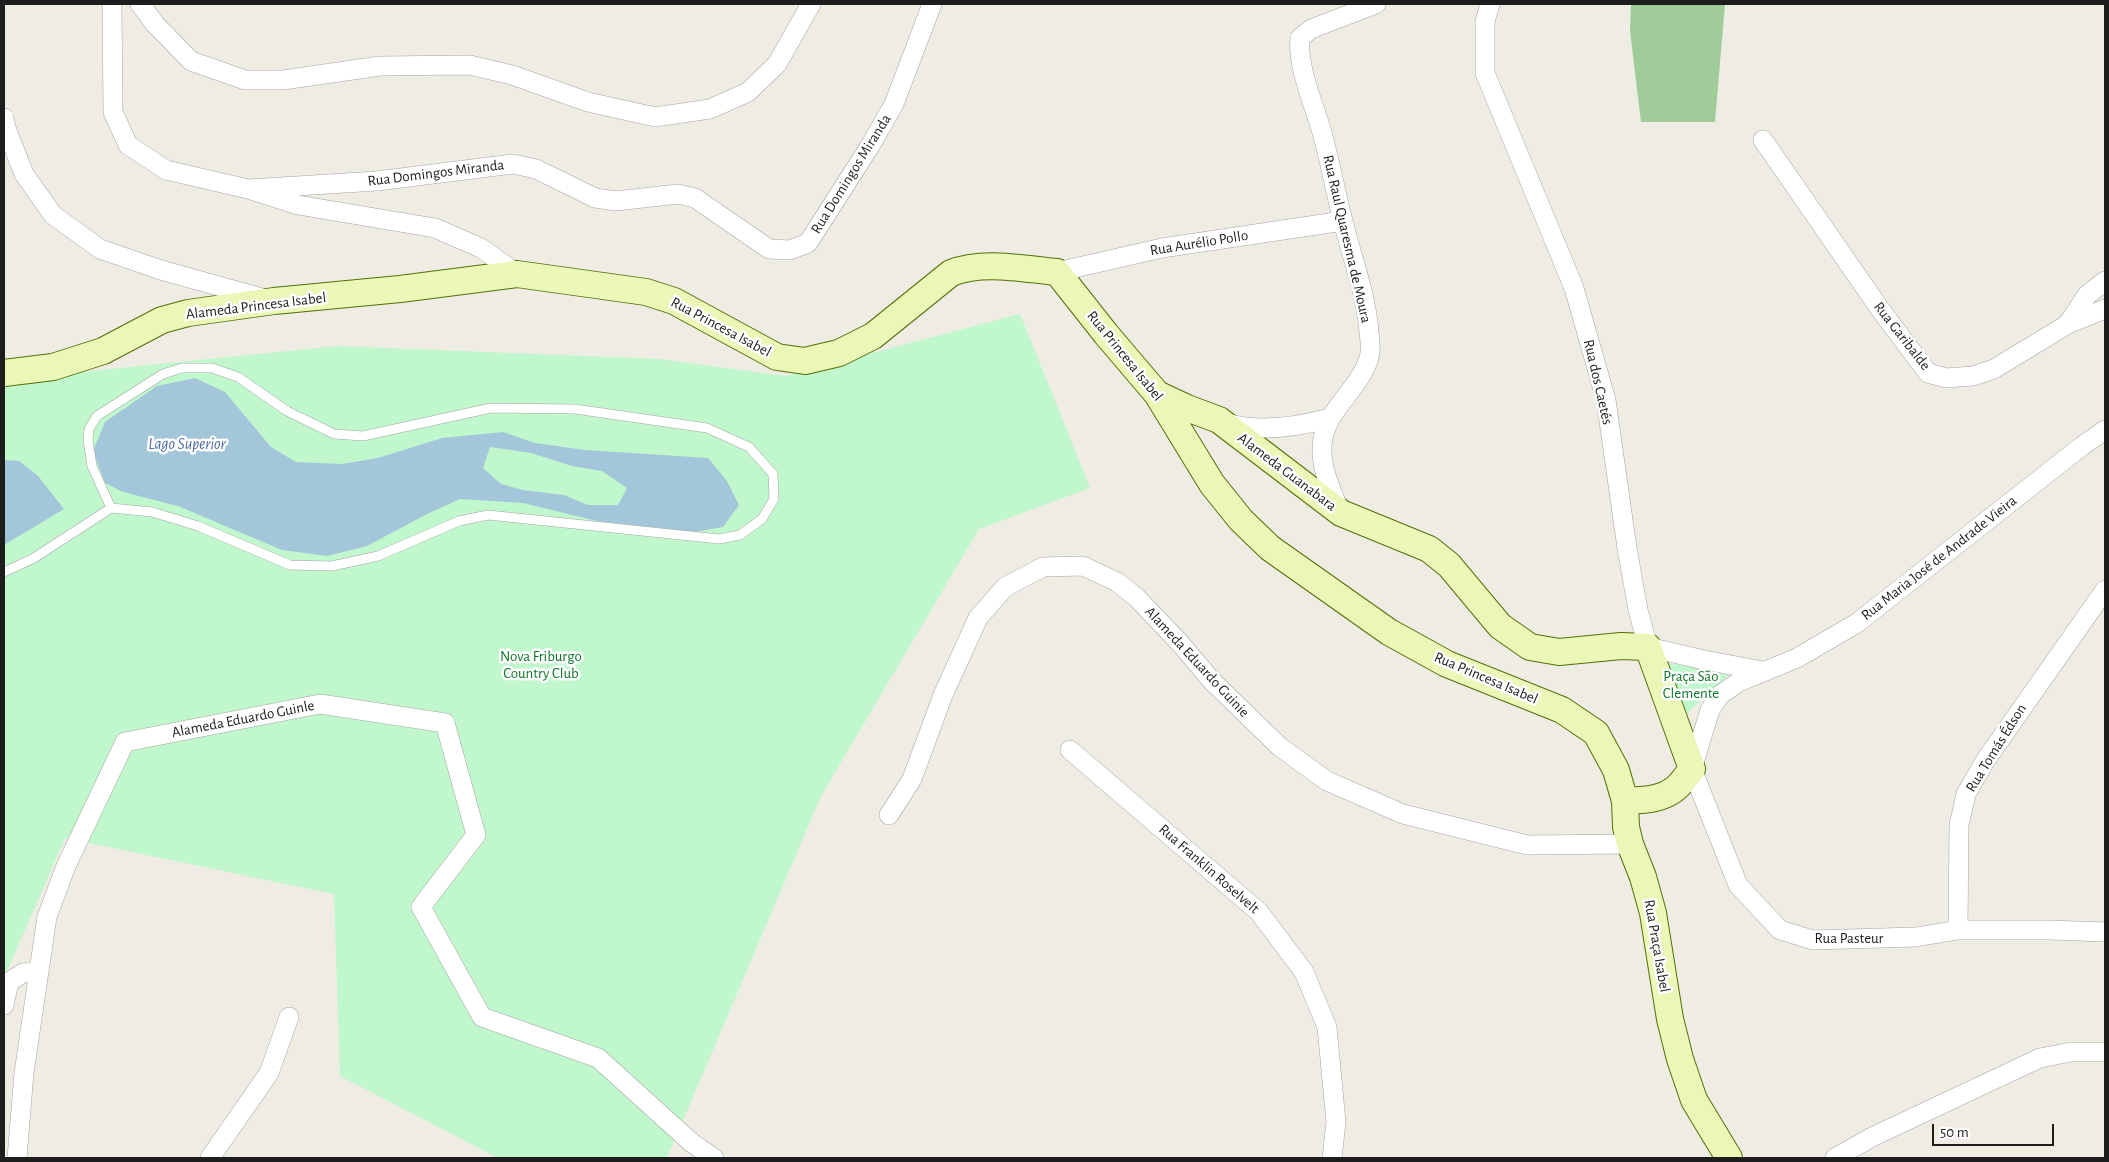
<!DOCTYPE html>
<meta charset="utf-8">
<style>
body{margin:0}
#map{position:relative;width:2109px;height:1162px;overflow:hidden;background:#eeece3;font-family:"Alegreya Sans",sans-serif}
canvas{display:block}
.frame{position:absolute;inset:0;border:5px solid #1d1d1d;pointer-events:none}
.scale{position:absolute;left:1932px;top:1124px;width:122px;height:22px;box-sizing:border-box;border:2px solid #1d1d1d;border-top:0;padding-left:6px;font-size:15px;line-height:18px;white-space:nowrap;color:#1d1d1d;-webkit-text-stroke:4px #fff;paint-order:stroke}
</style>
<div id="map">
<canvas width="2109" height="1162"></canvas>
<div class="frame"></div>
<div class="scale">50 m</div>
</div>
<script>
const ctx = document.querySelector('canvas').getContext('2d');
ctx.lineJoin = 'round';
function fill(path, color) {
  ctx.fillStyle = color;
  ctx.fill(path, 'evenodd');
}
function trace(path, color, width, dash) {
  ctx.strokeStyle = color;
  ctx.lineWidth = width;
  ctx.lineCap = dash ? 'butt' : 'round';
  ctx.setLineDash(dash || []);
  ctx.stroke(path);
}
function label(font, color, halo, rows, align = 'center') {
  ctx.font = font + ' "Alegreya Sans",sans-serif';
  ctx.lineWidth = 5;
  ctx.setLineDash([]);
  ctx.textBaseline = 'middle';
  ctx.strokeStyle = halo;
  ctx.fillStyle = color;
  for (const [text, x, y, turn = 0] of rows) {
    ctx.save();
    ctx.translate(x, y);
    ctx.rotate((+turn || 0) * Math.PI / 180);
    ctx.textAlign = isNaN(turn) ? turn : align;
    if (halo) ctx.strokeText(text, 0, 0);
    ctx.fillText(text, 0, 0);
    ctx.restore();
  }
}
fill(new Path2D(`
 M1631 4H1725L1715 122H1641L1630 31Z`), '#a0cc99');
fill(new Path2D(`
 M1020 314 1090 488 979 529 821 796 667 1158H498L340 1076 334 894 65 838 4 978V376L32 377 337 346 659 359 785 376Z
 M1665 663 1734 670 1681 719Z`), '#c0f7cd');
fill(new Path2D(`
 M195 378 225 392 271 447 296 462 342 464 378 458 442 438 503 432 535 443 585 450 708 458 727 481 739 505 723 527 695 532 597 521 523 503 460 499 427 514 367 546 327 556 282 550 178 506 123 492 105 483 93 451 105 422 157 386ZM490 447 531 453 572 466 602 471 627 488 618 505H588L564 495 523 490 501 484 483 468Z
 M4 460 19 461 38 476 64 509 4 545Z`), '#a4c6da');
const lane = new Path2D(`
 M4 572 34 558 111 508 152 512 198 526 290 565 332 566 378 556 459 521 488 515 719 539 740 535 762 519 774 499 773 474 749 447 707 428 575 409 491 408 363 436 334 434 287 411 238 377 212 368H182L163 374 97 416 89 429 88 440 92 466 111 508`);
const street = new Path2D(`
 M112 4 113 112 128 145 166 170 248 189 298 205 435 228 481 248 517 274
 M140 4 155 24 191 61 245 80H283L380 66 470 65 512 75 588 102 655 117 710 109 748 92 777 64 811 4
 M1490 4 1485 22V73L1574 288 1606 400 1627 548 1638 610 1648 647 1704 660 1763 671
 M4 118 6 128 24 174 53 215 100 249 161 270 265 299
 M1763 140 1880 309 1928 373 1946 378 1973 376 1994 369 2068 324 2105 309
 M248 189 377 181 513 164 536 169 595 198 616 201 678 194 695 198 769 249 790 250 808 243 870 146 894 104 932 4
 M1057 272 1162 248 1343 221
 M2068 324 2087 295 2105 281
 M1227 423C1260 433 1297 427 1330 418
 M2105 430 2082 446 1857 623 1797 658 1739 682 1720 695 1710 710 1692 769 1738 885 1780 930 1813 940 1916 937 1958 930H2049L2105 932
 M1340 512C1332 492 1321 469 1322 447 1323 411 1359 391 1369 358 1371 351 1370 339 1369 332 1366 294 1352 258 1343 221 1335 191 1330 160 1321 129 1313 102 1297 66 1300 38L1311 29 1376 4
 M1070 750 1259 912 1304 972 1327 1027 1336 1122 1332 1158
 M889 815 912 779 943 695 978 618 1005 587 1043 567 1083 566 1117 582 1136 597 1180 643 1212 681 1280 747 1327 781 1403 814 1527 845 1630 844
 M1958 930 1959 825 1966 794 1985 761 2105 590
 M4 1005 9 982 23 973 39 972
 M17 1158 24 1073 47 917 66 866 125 742 320 704 445 723 476 835 421 907 482 1017 598 1058 692 1143 714 1158
 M210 1158 269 1073 289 1017
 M1835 1158 1872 1137 2040 1058 2071 1052H2105`);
const secondary = new Path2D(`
 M4 373 53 367 103 351 162 320 188 313 274 301 400 289 517 274 646 292 674 301 777 357 805 361 839 353 873 336 951 273C983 260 1023 269 1057 272L1106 334 1157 394 1212 484 1241 520 1270 548 1389 632 1447 664 1562 710 1596 733 1616 770 1625 801 1626 827 1630 844 1643 877 1653 913 1670 1019 1680 1059 1694 1100 1729 1158
 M1157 394 1187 408 1219 420 1341 513 1429 549 1449 565 1500 626 1530 647 1559 652 1621 646 1648 647 1692 769C1687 775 1682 783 1676 788 1662 800 1643 800 1625 801`);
trace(lane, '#a4a4a4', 10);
trace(street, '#a4a4a4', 20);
trace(secondary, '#546f08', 28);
trace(lane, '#fff', 9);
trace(street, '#fff', 19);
trace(secondary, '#eaf7b7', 26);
label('15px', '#1d1d1d', '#fff', [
 ["Rua Domingos Miranda",436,173,-7],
 ["Rua Domingos Miranda",851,174,-58],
 ["Rua Raul Quaresma de Moura",1347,239,77],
 ["Rua Aurélio Pollo",1199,243,-9],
 ["Alameda Princesa Isabel",256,306,-7],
 ["Rua Princesa Isabel",721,327,28],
 ["Rua Garibalde",1902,336,52],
 ["Rua Princesa Isabel",1125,356,51],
 ["Rua dos Caetés",1598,382,77],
 ["Alameda Guanabara",1287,472,37],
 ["Rua Maria José de Andrade Vieira",1939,558,-38],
 ["Alameda Eduardo Guinie",1197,662,47],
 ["Rua Princesa Isabel",1486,678,23],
 ["Alameda Eduardo Guinle",243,719,-11],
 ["Rua Tomás Édson",1996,748,-58],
 ["Rua Franklin Roselvelt",1209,869,41],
 ["Rua Pasteur",1849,938],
 ["Rua Praça Isabel",1657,946,80]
]);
label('15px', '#0f7628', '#fff', [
 ["Nova Friburgo",541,656],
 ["Country Club",541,673],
 ["Praça São",1691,676],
 ["Clemente",1691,693]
]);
label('italic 16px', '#4d6da8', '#fff', [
 ["Lago Superior",187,444]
]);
</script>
